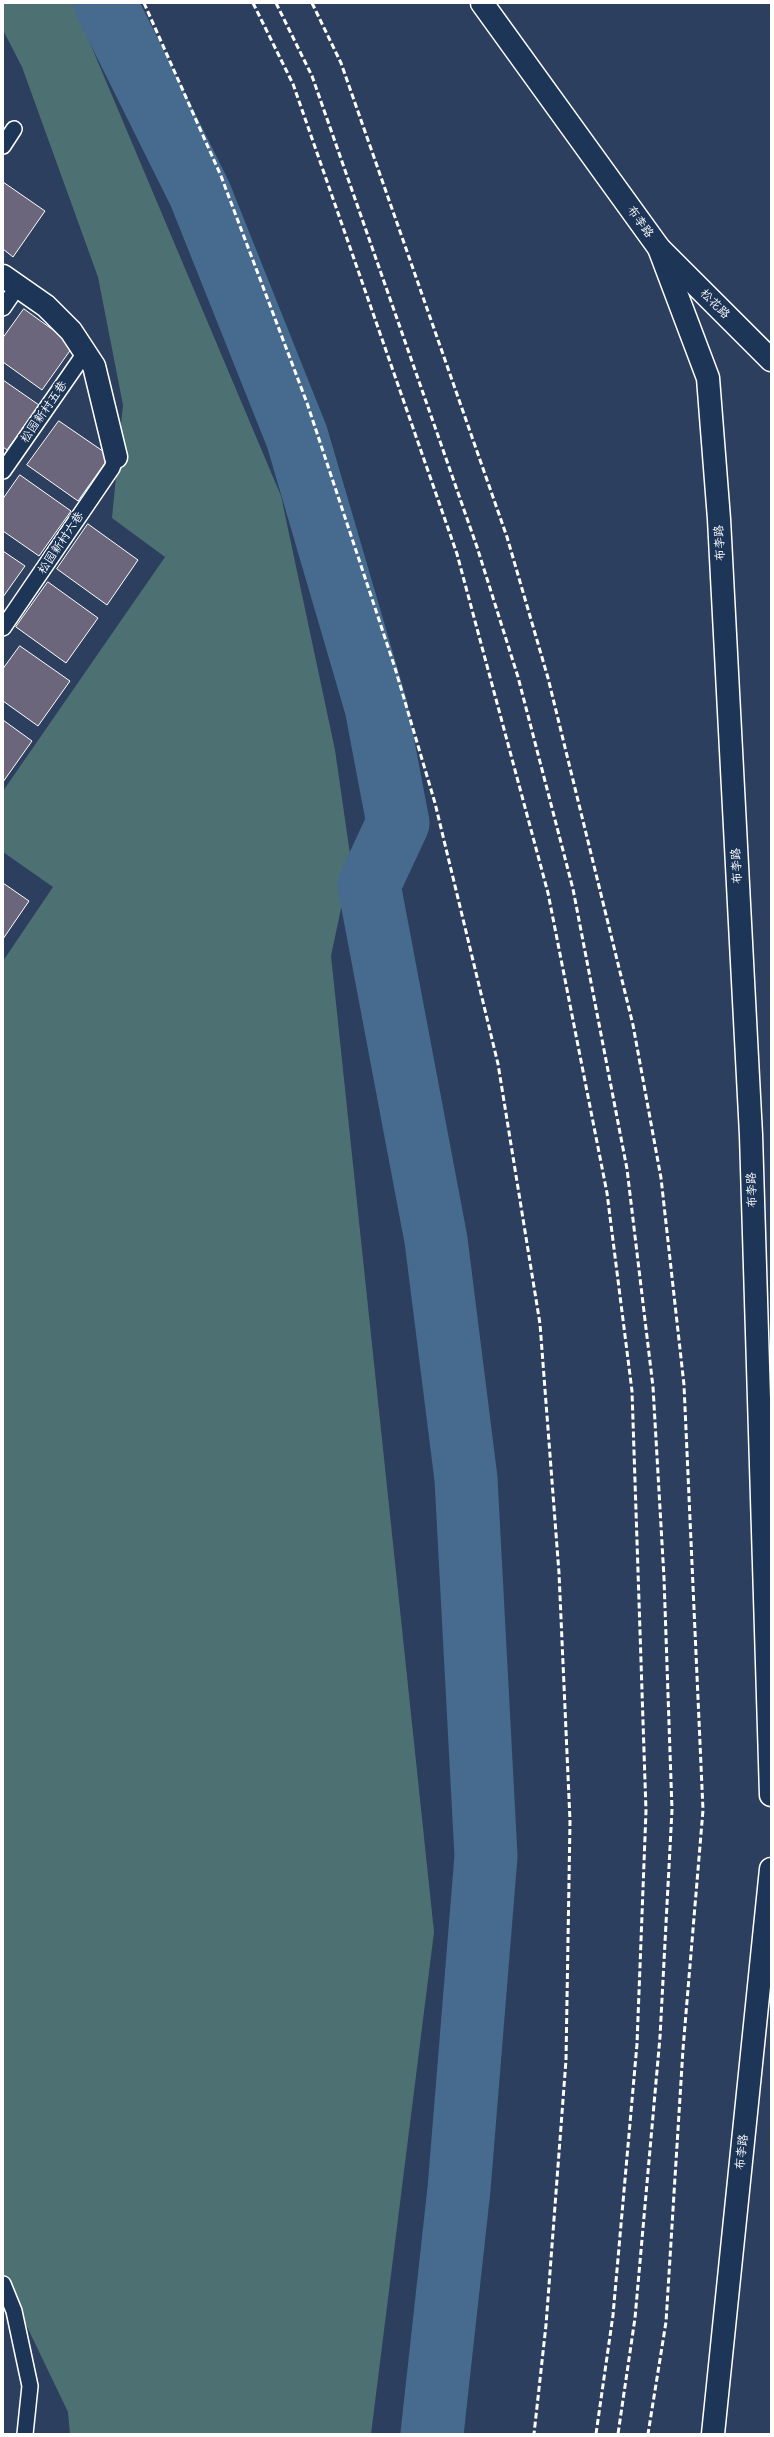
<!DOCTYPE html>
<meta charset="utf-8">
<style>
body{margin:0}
#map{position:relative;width:774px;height:2437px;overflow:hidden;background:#2d3f5e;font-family:Delius,sans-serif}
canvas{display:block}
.frame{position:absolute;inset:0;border:4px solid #fff;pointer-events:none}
</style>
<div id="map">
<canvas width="774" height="2437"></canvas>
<div class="frame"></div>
</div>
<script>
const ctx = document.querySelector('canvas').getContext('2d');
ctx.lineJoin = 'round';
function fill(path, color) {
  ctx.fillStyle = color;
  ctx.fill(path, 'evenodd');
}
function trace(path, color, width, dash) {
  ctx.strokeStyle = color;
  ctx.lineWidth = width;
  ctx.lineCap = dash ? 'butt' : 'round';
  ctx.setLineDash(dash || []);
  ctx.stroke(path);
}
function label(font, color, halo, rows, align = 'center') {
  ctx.font = font + ' Delius,"LXGW WenKai TC",sans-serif';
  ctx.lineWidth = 4;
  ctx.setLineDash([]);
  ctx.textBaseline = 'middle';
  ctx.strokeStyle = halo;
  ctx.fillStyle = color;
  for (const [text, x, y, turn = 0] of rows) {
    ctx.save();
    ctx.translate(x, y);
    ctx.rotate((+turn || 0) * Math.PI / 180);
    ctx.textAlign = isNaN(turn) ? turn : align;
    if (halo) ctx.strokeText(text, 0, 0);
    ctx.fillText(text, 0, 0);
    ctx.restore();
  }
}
fill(new Path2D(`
 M3 3H73L281 496 335 750 351 861 331 956 434 1932 371 2434H70L68 2412 7 2285 3 2283V961L53 887 3 852V791L165 557 112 518 123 405 98 277 22 67 3 30Z`), '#4d7172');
trace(new Path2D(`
 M105 3 200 194 297 437 376 707 398 823 369 885 436 1240 466 1479 486 1856 459 2189 432 2434`), '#466b8e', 63);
const building = new Path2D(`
 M3 182 45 211 13 257 3 249Z
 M24 309 74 345 42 390 3 362V338Z
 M3 380 39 405 7 450 3 447Z
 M59 421 110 456 78 501 27 465Z
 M20 475 71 511 39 556 3 531V499Z
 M88 524 138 560 107 605 57 569Z
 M3 551 25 566 3 597Z
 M48 582 98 618 66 663 16 627Z
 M20 646 70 681 38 726 3 701V669Z
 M3 720 32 741 3 782Z
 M3 883 29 901 3 939Z`);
fill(building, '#6b667b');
trace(building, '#fff', 1);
const lane = new Path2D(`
 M3 146 14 129
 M3 308 18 286
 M3 471 85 353
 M3 628 112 468 116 457
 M3 2284 14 2311 30 2386 25 2434`);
const street = new Path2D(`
 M659 248 771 360
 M3 276 46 306 71 331 94 366 116 457`);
const secondary = new Path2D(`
 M482 3 659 248 708 378 719 519 751 1135 771 1795
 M713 2434 771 1869`);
trace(lane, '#fff', 18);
trace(street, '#fff', 25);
trace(secondary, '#fff', 25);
trace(lane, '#1d3557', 15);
trace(street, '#1d3557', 22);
trace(secondary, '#1d3557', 22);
trace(new Path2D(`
 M144 3 221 176 307 403 395 668 435 803 498 1064 540 1324 559 1573 570 1821 566 2060 546 2325 534 2434
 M253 3 293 84 457 554 548 893 607 1193 632 1391 646 1811 637 2044 613 2315 596 2434
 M276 3 312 76 477 547 518 677 573 889 627 1169 653 1387 664 1578 672 1810 660 2037 635 2318 618 2434
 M312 3 341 63 507 537 548 678 633 1025 661 1178 684 1385 703 1810 683 2049 666 2322 648 2434`), '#fff', 3, [6, 3]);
label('12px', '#fff', '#1d3557', [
 ["布李路",640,222,54],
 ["松花路",715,304,45],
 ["松园新村五巷",44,412,-55],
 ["松园新村六巷",61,543,-56],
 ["布李路",720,543,-93],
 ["布李路",737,866,-93],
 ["布李路",752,1190,-92],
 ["布李路",742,2152,-84]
]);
</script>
